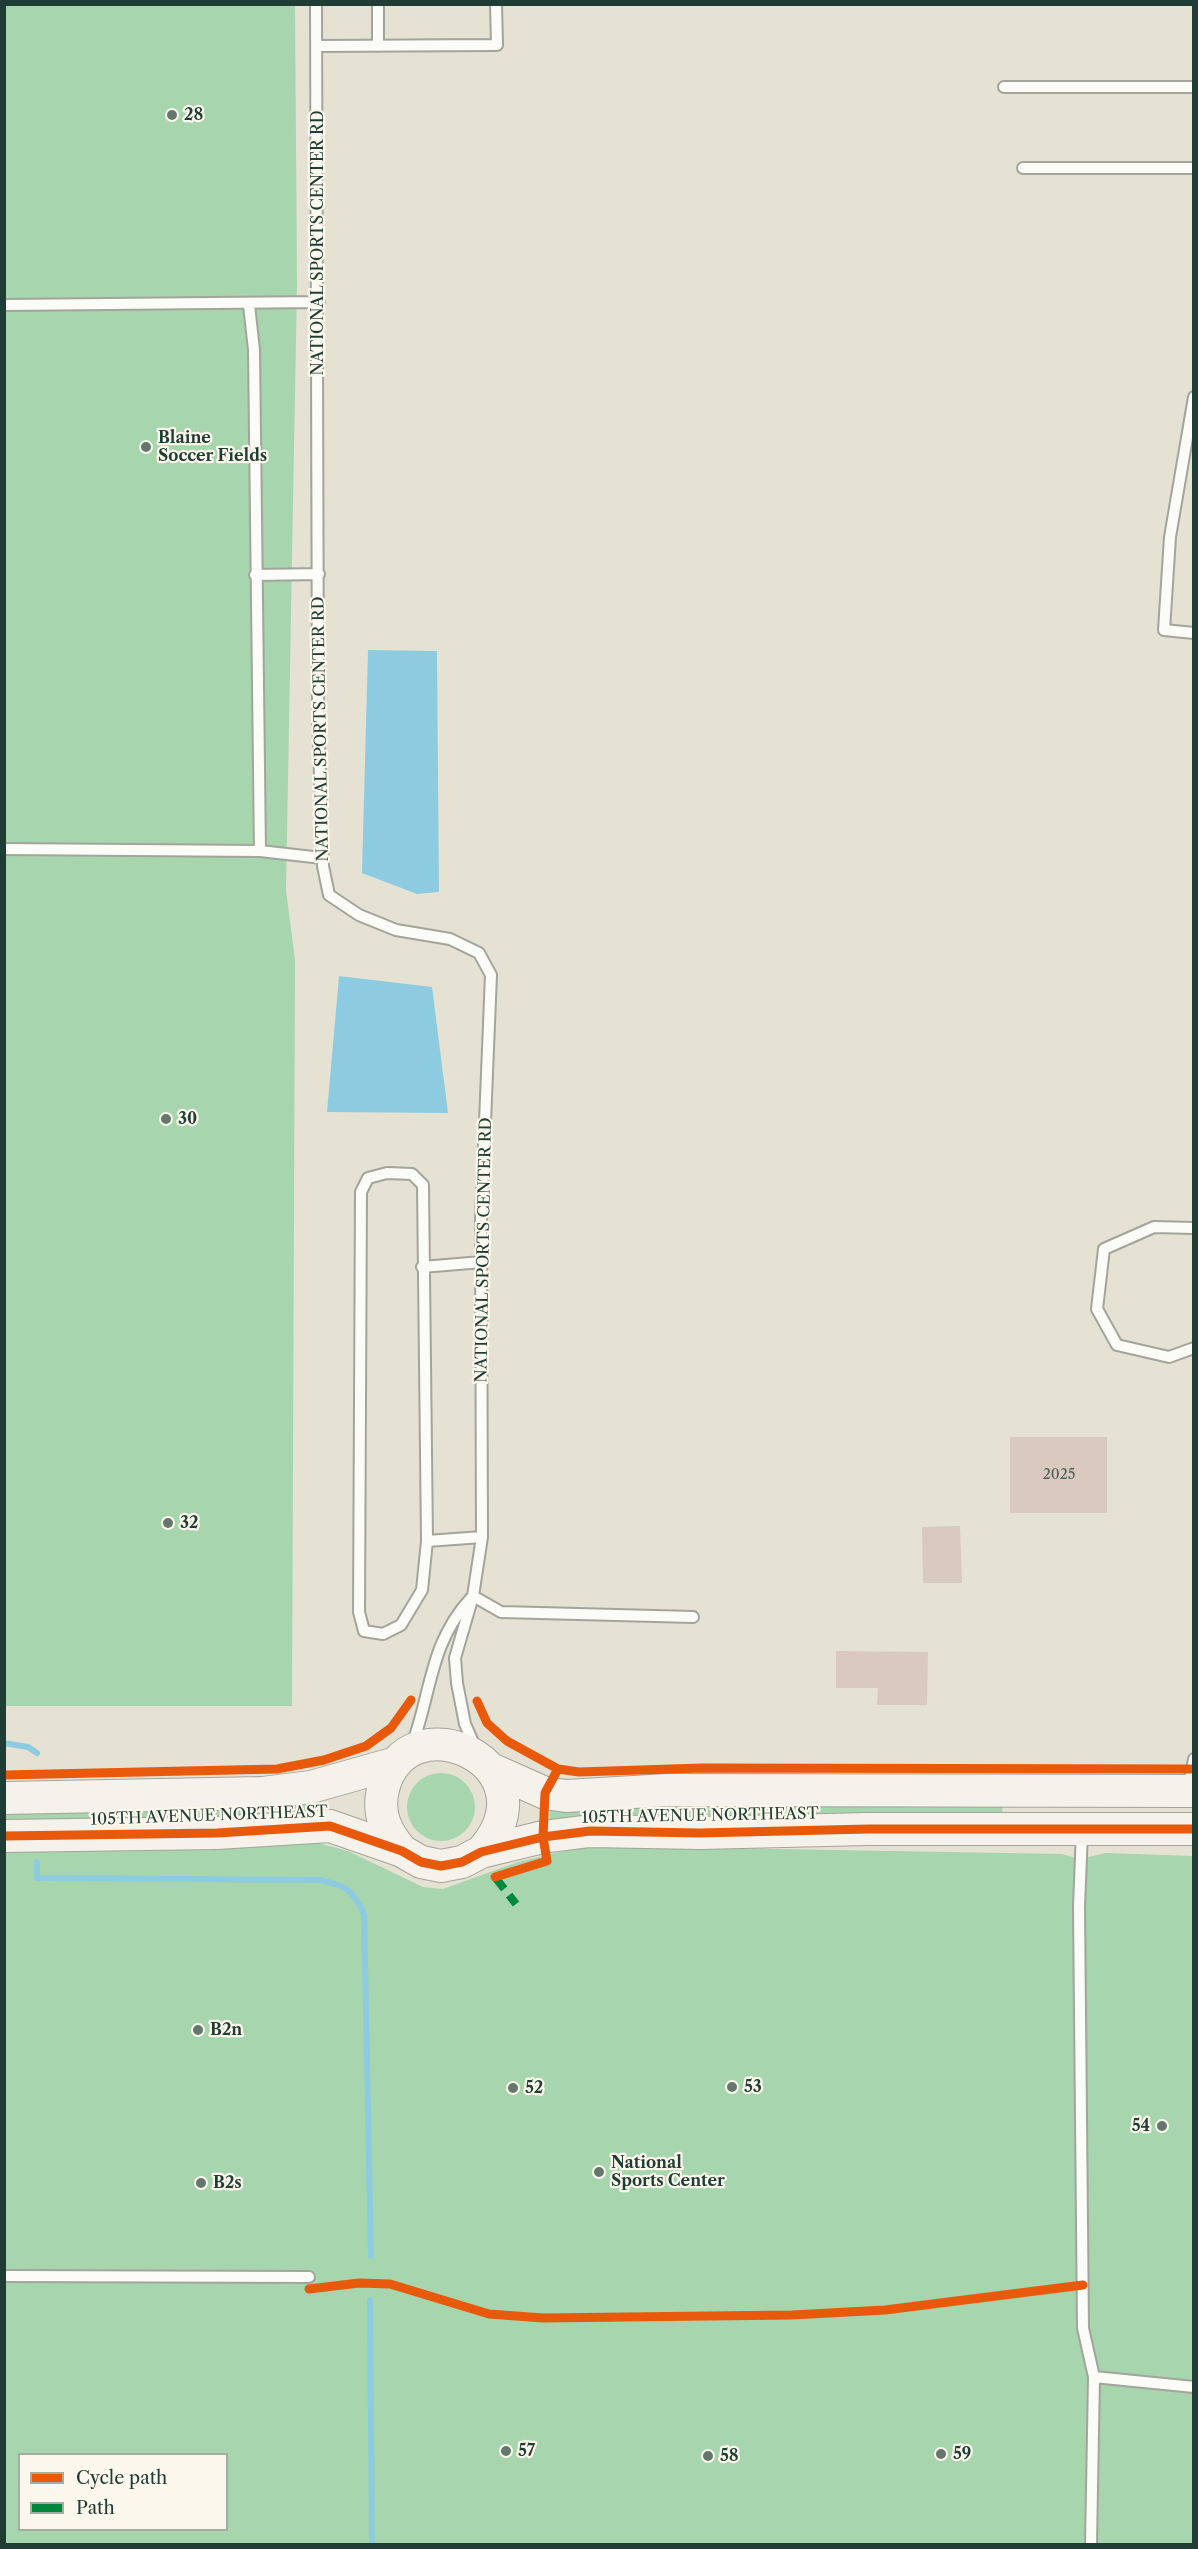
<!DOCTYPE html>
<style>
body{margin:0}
#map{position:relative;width:1198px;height:2549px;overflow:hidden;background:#e6e2d3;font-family:"Libre Caslon Text",serif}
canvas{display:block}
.frame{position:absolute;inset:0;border:6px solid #1f3d34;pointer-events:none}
.legend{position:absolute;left:18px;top:2453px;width:210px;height:78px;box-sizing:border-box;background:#fbf7ec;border:2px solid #a3ada2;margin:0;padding:8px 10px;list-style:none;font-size:18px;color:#1f3d34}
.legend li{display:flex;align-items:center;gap:12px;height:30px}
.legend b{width:30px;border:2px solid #a3ada2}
</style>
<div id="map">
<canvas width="1198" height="2549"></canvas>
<div class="frame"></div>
<ul class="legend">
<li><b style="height:8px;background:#e8590c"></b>Cycle path</li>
<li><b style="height:8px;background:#00873e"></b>Path</li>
</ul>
</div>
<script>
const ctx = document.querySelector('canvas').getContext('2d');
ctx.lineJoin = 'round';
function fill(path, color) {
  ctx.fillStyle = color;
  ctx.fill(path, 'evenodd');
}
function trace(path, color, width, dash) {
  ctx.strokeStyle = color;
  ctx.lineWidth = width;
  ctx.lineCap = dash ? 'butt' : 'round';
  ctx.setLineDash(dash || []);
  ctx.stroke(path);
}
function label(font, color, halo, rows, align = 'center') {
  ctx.font = font + ' "Libre Caslon Text",serif';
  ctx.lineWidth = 4.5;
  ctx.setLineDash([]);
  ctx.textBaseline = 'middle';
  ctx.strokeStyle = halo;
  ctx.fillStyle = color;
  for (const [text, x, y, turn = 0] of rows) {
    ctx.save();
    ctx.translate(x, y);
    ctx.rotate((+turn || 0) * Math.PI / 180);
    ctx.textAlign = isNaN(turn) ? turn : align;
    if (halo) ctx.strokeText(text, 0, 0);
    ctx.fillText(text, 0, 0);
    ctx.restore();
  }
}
fill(new Path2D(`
 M5 5H295L297 283 286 890 295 960 292 1706H5Z
 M407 1807a34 34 0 1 1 68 0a34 34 0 1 1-68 0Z
 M315 1803 314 1810 275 1816 5 1824 4 1813 181 1811Z
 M726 1804 1002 1807 1003 1814 621 1817 549 1821 550 1811Z
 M5 1836 311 1841 348 1851 423 1887 443 1889 518 1862 577 1848 607 1846 1062 1854 1080 1859 1106 1853 1193 1856V2544H5ZM20 2454H226V2530H20Z`), '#a7d5ad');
fill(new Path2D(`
 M368 650 437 651 439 892 417 894 362 873Z
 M339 976 432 987 448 1113 327 1112Z`), '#8dcce0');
trace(new Path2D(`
 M4 1743 28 1747 37 1753
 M37 1862V1878L320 1880C347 1886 352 1889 364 1914L371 2256
 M370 2300 372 2544`), '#8dcce0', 6);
fill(new Path2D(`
 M1010 1437H1107V1513H1010Z
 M960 1526 962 1583H923L922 1527Z
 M836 1651 928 1652 927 1705H877L878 1688H836Z`), '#d9c9bf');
const lane = new Path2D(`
 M316 4 318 714 323 866 329 895 359 915 396 930 450 939 479 953 491 975 481 1220 482 1537 473 1596 455 1658 457 1683 465 1724 476 1749
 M378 4V46
 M317 46 497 45 496 4
 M1004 87H1194
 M1023 168H1194
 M4 305 319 302
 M249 305 254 350 260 851
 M1194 397 1170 537 1164 630 1194 633
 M255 575 319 574
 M4 849 260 851 322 858
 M1194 1228 1154 1227 1104 1249 1097 1309 1117 1345 1169 1357 1194 1348
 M422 1267 482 1262
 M427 1541 423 1185 412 1174 387 1173 368 1178 361 1192 359 1612 364 1631 383 1634 401 1625 422 1590 427 1541 482 1537
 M473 1596 501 1612 693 1617
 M412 1745C432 1691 429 1644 471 1598
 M1188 1789 1194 1759
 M1082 1831 1079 1907 1083 2328 1094 2377 1194 2387
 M4 2276 309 2277
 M1091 2544 1094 2377`);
const secondary = new Path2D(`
 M491 1769 545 1793 566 1796 668 1790 1194 1791
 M4 1798 263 1793 311 1787 396 1763
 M4 1836 217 1833 330 1826 402 1851 421 1862 441 1866 462 1862 481 1852 543 1837 590 1831 700 1833 868 1829H1194
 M402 1851C386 1832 377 1814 383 1789 407 1695 559 1766 481 1852`);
trace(lane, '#a3a49b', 14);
trace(secondary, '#a3a49b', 34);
trace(lane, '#fbfbf8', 10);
trace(secondary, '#f5f1eb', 32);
trace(new Path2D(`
 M495 1877 516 1904`), '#00873e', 8, [15, 8]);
trace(new Path2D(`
 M477 1701 487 1723 507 1741 558 1769 579 1772 702 1768 1194 1769
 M4 1775 277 1769 324 1760 366 1746 391 1728 411 1700
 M4 1836 217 1833 330 1826 402 1851 421 1862 441 1866 462 1862 481 1852 543 1837 590 1831 700 1833 868 1829H1194
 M495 1877 547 1861 543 1837 545 1793 558 1769
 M309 2289 359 2283 390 2284 489 2314 543 2318 792 2315 885 2310 1083 2285`), '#e8590c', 9);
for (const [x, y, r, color] of [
 [172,115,6,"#65776c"],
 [146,447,6,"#65776c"],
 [166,1119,6,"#65776c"],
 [168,1523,6,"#65776c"],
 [198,2030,6,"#65776c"],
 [732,2087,6,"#65776c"],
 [513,2088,6,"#65776c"],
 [1162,2126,6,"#65776c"],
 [599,2172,6,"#65776c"],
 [201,2183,6,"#65776c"],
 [506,2451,6,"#65776c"],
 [941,2454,6,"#65776c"],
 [708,2456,6,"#65776c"]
]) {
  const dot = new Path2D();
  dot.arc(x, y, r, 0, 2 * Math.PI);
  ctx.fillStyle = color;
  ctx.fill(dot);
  trace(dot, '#fbf7ec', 2);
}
label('14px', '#4e6057', null, [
 ["2025",1059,1475]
]);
label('bold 16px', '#1f3d34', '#fbf7ec', [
 ["28",184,115],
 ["Blaine",158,438],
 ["Soccer Fields",158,456],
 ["30",178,1119],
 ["32",180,1523],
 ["B2n",210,2030],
 ["53",744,2087],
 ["52",525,2088],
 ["54",1150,2126,"right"],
 ["National",611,2163],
 ["Sports Center",611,2181],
 ["B2s",213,2183],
 ["57",518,2451],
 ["59",953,2454],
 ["58",720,2456]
], 'left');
label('16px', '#1f3d34', '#fbf7ec', [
 ["NATIONAL SPORTS CENTER RD",318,243,-90],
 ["NATIONAL SPORTS CENTER RD",321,729,-91],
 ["NATIONAL SPORTS CENTER RD",484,1250,-89],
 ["105TH AVENUE NORTHEAST",209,1816,-2],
 ["105TH AVENUE NORTHEAST",700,1816,-1]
]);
</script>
